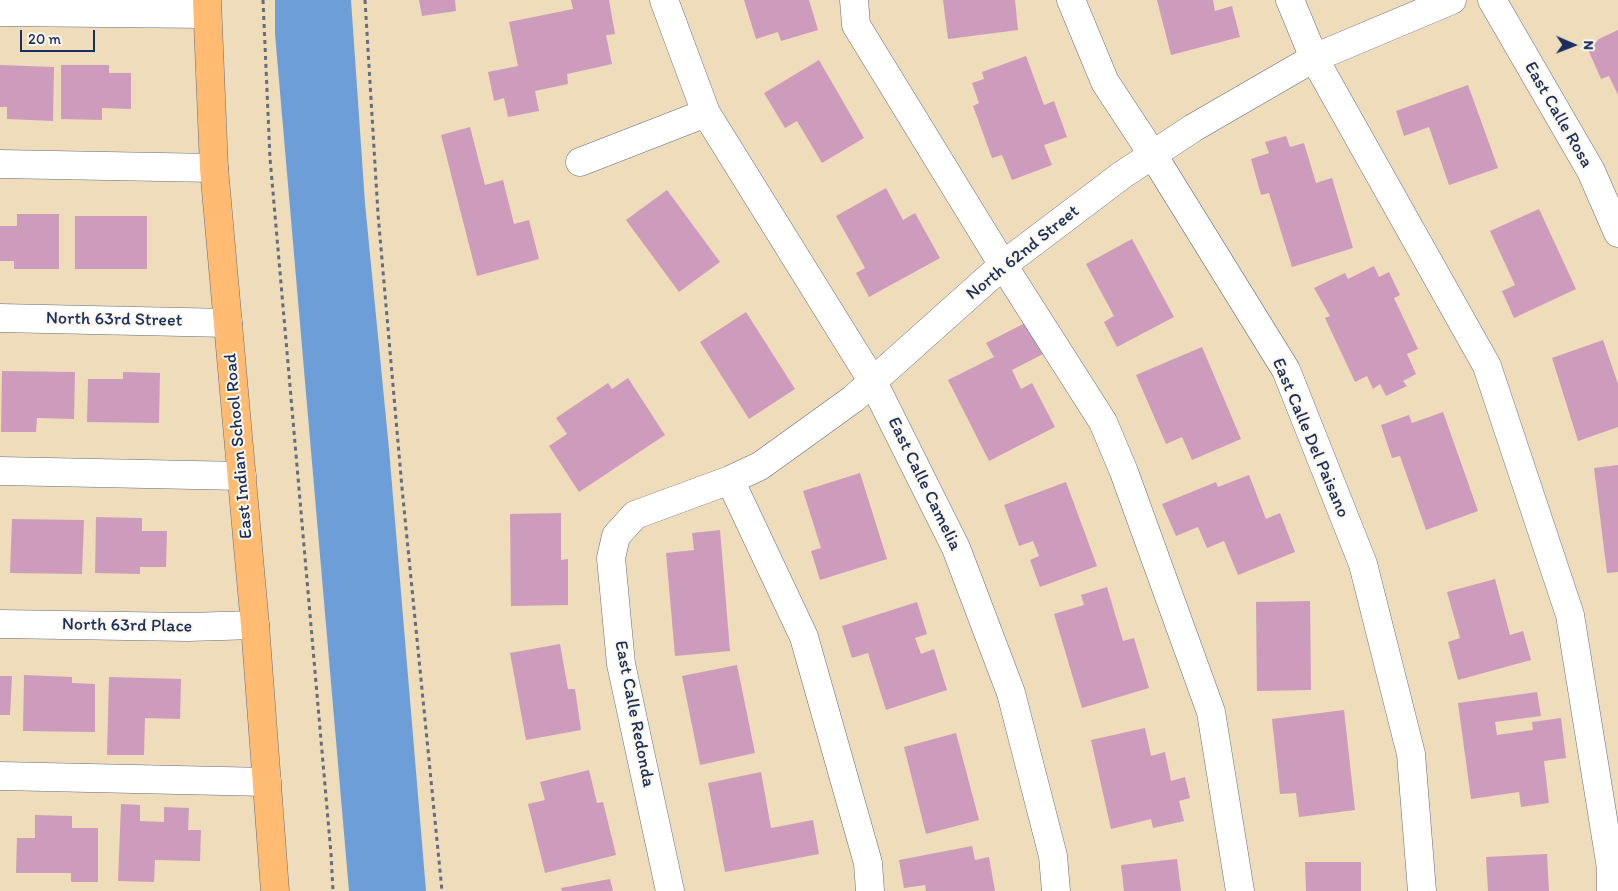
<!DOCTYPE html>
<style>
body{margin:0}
#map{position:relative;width:1618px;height:891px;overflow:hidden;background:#eedcba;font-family:Itim,sans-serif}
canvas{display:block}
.north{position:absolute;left:1548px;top:20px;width:50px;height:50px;-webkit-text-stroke:4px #fbf7ec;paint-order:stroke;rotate:91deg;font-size:14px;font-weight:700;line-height:20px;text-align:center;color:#1b2f5e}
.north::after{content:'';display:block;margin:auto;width:18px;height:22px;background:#1b2f5e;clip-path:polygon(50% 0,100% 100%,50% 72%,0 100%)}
.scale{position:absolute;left:20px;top:30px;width:75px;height:22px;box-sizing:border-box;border:2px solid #1b2f5e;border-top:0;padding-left:6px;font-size:15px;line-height:18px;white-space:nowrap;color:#1b2f5e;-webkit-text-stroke:4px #fbf7ec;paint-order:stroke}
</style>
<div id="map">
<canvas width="1618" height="891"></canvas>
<div class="north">N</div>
<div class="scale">20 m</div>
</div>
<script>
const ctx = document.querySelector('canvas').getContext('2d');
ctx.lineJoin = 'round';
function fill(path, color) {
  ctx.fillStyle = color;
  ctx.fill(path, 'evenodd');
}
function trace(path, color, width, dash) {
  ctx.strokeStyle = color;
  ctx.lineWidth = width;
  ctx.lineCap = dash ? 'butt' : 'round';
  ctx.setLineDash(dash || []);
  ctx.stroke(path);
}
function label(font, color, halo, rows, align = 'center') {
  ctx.font = font + ' Itim,sans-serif';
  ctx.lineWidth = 4;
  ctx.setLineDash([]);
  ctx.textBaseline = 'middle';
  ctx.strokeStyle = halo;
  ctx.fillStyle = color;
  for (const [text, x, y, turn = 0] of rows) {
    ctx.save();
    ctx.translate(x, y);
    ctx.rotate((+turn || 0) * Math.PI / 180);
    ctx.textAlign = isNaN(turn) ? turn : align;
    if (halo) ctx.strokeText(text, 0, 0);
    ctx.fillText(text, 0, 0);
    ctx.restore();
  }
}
fill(new Path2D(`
 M275 0H351L365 203 389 449 426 891H349L275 34Z`), '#6e9ed8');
fill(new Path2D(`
 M419 0H455L456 11 422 16Z
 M571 0H609L615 34 606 35 612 64 567 74 568 84 535 91 539 111 508 117 504 98 494 101 488 72 518 66 509 22 573 9Z
 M744 0H809L818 30 781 41 778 32 756 39Z
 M943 0H1015L1018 30 948 39Z
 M1157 0H1213L1215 11 1232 6 1240 37 1171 55Z
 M1618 30V95L1609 76 1601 79 1586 45Z
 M1026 56 1044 105 1054 101 1067 137 1044 145 1052 165 1012 180 1002 155 992 158 973 106 979 103 972 83 984 79 982 72Z
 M819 60 864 138 822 163 797 121 785 128 764 93Z
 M0 65 54 67 53 121 7 119V107H0Z
 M61 65H109V73H131V109L102 108V120L61 119Z
 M1468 85 1498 168 1449 185 1429 127 1404 136 1396 111Z
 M470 127 485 185 503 180 514 224 529 220 539 259 477 276 441 135Z
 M1286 136 1290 147 1304 143 1316 183 1332 178 1353 248 1292 267 1269 193 1261 195 1251 159 1269 153 1265 142Z
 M886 188 903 220 915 213 940 258 869 297 856 273 865 268 836 216Z
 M667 190 720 262 679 292 626 220Z
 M1539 209 1576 289 1514 318 1502 291 1515 285 1490 231Z
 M17 214H59V269H14V261H0V226H17Z
 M75 216H147V269H75Z
 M1132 239 1174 317 1117 347 1104 322 1114 316 1086 264Z
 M1374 266 1379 277 1389 272 1400 295 1394 298 1418 349 1407 354 1416 374 1403 381 1407 386 1386 396 1380 384 1373 389 1367 376 1355 382 1325 318 1330 316 1314 288 1345 273 1348 279Z
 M746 312 795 389 749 419 700 342Z
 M1029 321 1045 353 1012 370 1021 389 1032 383 1055 427 989 461 948 380 994 357 986 343Z
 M1603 340 1618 384V427L1578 441 1552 358Z
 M1202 347 1241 439 1192 460 1182 437 1166 444 1136 375Z
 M2 371 75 372 74 419 37 418 36 432H1Z
 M123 372 160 373 159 423 87 422 88 379H123Z
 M628 378 665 435 579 492 549 446 567 434 556 418 608 383 612 389Z
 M1443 412 1478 511 1426 530 1400 456 1392 458 1381 425 1409 415 1412 423Z
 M1618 465V572L1607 573 1594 468Z
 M860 473 887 559 820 580 811 551 821 548 803 491Z
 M1249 475 1266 519 1280 513 1295 552 1238 575 1224 541 1207 548 1198 527 1176 536 1162 504 1216 482 1218 487Z
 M1066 482 1097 566 1040 587 1030 560 1039 556 1033 541 1019 546 1004 505Z
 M561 513V560L568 559V605L511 606 510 514Z
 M96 517 142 518V531H167L166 567H140V574L95 573Z
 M12 519 84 520 82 574 10 573Z
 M720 530 730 651 675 656 666 553 694 550 692 533Z
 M1495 579 1510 635 1523 631 1531 660 1458 680 1448 642 1460 638 1447 592Z
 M1107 587 1123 641 1134 638 1149 688 1082 708 1054 614 1084 605 1081 595Z
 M1310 601 1311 690 1257 691 1256 602Z
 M917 602 927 634 915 638 921 654 934 649 947 690 886 710 868 653 852 658 842 626Z
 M560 644 568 689H575L581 730 526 740 510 653Z
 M737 665 755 753 700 765 682 676Z
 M24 675 72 677V683L95 684V732L23 731Z
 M0 676H12L10 715H0Z
 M109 677 181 679 180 719 145 718 144 755H107Z
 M1537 692 1541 716 1495 722 1497 735 1533 730 1532 722 1561 718 1566 758 1544 761 1549 803 1521 807 1519 792 1471 799 1458 703Z
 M1344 710 1355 810 1299 817 1296 793 1280 794 1272 719Z
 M1145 728 1151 756 1165 752 1171 781 1185 777 1190 798 1179 801 1184 821 1153 828 1151 819 1111 829 1091 740Z
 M956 733 979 820 926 834 904 747Z
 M589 770 597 803 603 802 616 855 545 873 528 804 545 800 540 782Z
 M761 772 771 828 813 820 819 854 725 872 708 783Z
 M121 804 140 805V821L164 822V807L189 808 188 830H201L200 861 155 860 154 882 118 881Z
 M35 815 72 816V828H98V882H71V873H16L17 838H35Z
 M972 846 975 860 989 857 995 891H926L925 885 904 888 899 860Z
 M1547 854 1549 891H1488L1486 857Z
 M1177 859 1181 891H1124L1121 865Z
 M1305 862H1361V891H1306Z
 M610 879 613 891H562L561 888Z`), '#cd9cbc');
const minor = new Path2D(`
 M664 0 706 113 873 382 956 548 1011 693 1053 856 1056 891
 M854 0 856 25 1003 265 1103 422 1124 472 1211 712 1240 891
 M1071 0 1105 82 1153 155 1286 370 1363 564 1411 754 1422 891
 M1290 0 1314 58 1487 366 1570 615 1611 868V891
 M1492 0 1591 171 1618 233
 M0 12 207 14
 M580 162 706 113
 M0 164 214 168
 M0 318 228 323
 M0 471 242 476
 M730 480 804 637 868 863 870 891
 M0 624 188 627 255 625
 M0 776 267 782
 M670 891 621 664 611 558 616 536 635 515 730 480 760 466 853 399 1003 265 1122 175 1193 128 1314 58 1452 0`);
const major = new Path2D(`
 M207 0 214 168 255 625 275 891`);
trace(minor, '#656c7e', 29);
trace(major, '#656c7e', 29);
trace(new Path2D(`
 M263 0 270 158 331 854 333 891
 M365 0 378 214 402 488 442 891`), '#656c7e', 3, [4, 4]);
trace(minor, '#fff', 28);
trace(major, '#ffbb71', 28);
label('18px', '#1b2f5e', '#fbf7ec', [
 ["East Calle Rosa",1558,115,60],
 ["North 62nd Street",1023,253,-39],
 ["North 63rd Street",114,320,1],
 ["East Calle Del Paisano",1310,438,67],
 ["East Indian School Road",239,446,-95],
 ["East Calle Camelia",924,484,64],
 ["North 63rd Place",127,626,1],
 ["East Calle Redonda",634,714,79]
]);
</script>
